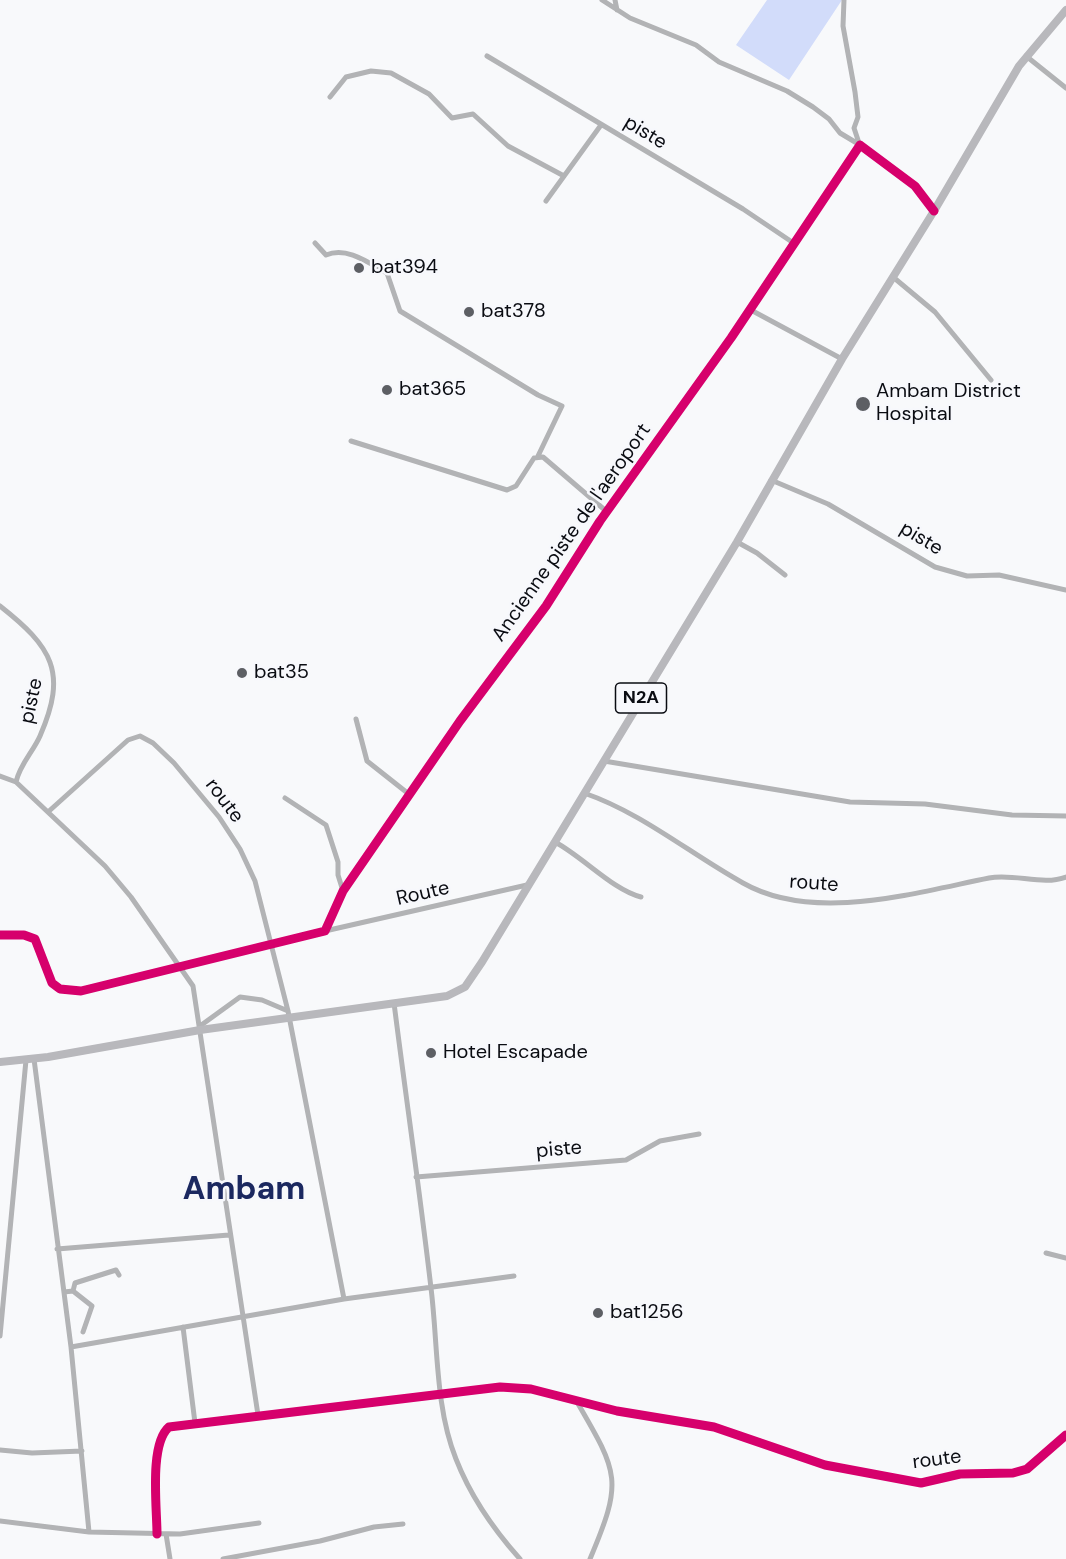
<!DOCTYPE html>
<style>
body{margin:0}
canvas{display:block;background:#f8f9fb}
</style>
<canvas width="1066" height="1559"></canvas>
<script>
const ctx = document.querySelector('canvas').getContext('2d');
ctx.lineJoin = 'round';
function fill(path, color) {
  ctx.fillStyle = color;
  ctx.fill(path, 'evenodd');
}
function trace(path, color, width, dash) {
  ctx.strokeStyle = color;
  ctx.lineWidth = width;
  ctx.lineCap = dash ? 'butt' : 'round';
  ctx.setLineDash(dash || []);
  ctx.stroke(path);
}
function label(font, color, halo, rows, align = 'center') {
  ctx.font = font + ' "DM Sans",sans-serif';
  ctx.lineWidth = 5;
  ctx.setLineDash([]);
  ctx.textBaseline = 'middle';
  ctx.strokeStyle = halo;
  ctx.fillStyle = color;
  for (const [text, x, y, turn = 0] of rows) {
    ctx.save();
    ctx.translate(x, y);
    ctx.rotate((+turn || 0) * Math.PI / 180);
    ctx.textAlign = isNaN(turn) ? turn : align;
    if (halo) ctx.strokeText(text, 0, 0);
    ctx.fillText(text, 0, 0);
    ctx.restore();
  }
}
fill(new Path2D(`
 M767 0H842L789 80 736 45Z`), '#d2dcfa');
trace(new Path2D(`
 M602 0 630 18 696 45 719 62 787 91 813 107 829 119 840 133 860 145
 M615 0 617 10
 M844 0 843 26 855 92 858 117 854 128 859 143
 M487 56 743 209 795 244
 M1026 56 1066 88
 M330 97 346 77 371 71 391 73 429 94 452 118 473 114 508 146 564 176
 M546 201 601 125
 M315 243 326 255C347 246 369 263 387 273L400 311 538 395 562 406 538 456
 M893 277 935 312 991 380
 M749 309 842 359
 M351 441 507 490 516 486 534 458 543 457 606 511
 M771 480 828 504 935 567 967 576 999 575 1066 590
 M737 542 757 553 785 575
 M0 606C52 647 68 672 40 736 33 752 20 764 16 782
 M356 719 367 761 410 795
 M604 761 850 802 925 804 1012 815 1066 816
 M0 776 16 782 105 866 131 897 193 986 258 1415
 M584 793C642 813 689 853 743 883 813 923 914 893 989 878 1014 873 1043 886 1066 877
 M285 798 326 825 338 862V875L343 891
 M48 812 128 740 140 736 153 743 174 763 219 817 240 849 255 881 288 1011 344 1299
 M555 842C583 857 613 890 641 897
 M325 931 527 885
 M0 935H24L35 939 52 983 60 989 81 991 325 931 343 891 460 721 546 606 600 521 731 338 860 145 915 186 934 211
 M394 1003C406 1098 420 1193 431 1288 438 1344 435 1407 456 1459 470 1495 495 1531 520 1559
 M200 1026 240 997 262 1000 288 1011
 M34 1059 71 1347 89 1532
 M416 1177 626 1160 660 1141 699 1134
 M57 1249 229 1235
 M1046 1253 1066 1258
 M73 1291 92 1306 83 1332
 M64 1292 73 1291 75 1283 116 1270 119 1275
 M183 1327 195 1423
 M0 1336 26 1060
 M71 1347 344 1299 514 1276
 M577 1402C619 1474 623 1481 590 1559
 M0 1450 32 1453 82 1451
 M0 1521 89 1532 180 1534 259 1523
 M157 1534C157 1508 149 1444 169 1427L500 1387 531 1389 617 1411 714 1427 825 1465 921 1483 960 1474 1013 1473 1027 1469 1066 1435
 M166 1534 170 1559
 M223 1559 320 1541 374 1527 403 1524`), '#b2b3b5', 5);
trace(new Path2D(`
 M0 1062 48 1057 200 1030 447 996 465 987 482 962 737 542 842 359 934 211 1019 66 1066 10`), '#b8b8bc', 8);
trace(new Path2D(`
 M0 935H24L35 939 52 983 60 989 81 991 325 931 343 891 460 721 546 606 600 521 731 338 860 145 915 186 934 211
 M157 1534C157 1508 149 1444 169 1427L500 1387 531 1389 617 1411 714 1427 825 1465 921 1483 960 1474 1013 1473 1027 1469 1066 1435`), '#d6006c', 9);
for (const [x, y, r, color] of [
 [359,268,6,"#5d5f64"],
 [469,312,6,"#5d5f64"],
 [387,390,6,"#5d5f64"],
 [863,404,8,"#5d5f64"],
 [242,673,6,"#5d5f64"],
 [431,1053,6,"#5d5f64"],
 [598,1313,6,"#5d5f64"]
]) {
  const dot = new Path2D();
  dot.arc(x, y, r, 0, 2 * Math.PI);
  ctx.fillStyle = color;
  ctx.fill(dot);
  trace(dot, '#f7f8fc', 2);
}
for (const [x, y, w] of [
 [641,698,51]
]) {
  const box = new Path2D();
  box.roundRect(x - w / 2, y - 15, w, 30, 4.5);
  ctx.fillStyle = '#f7f8fc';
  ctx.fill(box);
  trace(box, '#0a0c12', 1.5);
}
label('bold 18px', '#0a0c12', null, [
 ["N2A",641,698]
]);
label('20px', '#0a0c12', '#f7f8fc', [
 ["piste",645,133,31],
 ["Ancienne piste de l'aeroport",572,533,-55],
 ["piste",921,539,31],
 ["piste",32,701,-78],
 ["route",224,801,53],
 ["route",814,884,4],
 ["Route",423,894,-13],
 ["piste",559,1150,-5],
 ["route",937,1460,-7]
]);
label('20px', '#0a0c12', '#f7f8fc', [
 ["bat394",371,268],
 ["bat378",481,312],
 ["bat365",399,390],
 ["Ambam District",876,392],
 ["Hospital",876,415],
 ["bat35",254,673],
 ["Hotel Escapade",443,1053],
 ["bat1256",610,1313]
], 'left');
label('bold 32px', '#1b2860', '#f7f8fc', [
 ["Ambam",244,1191]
]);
</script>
